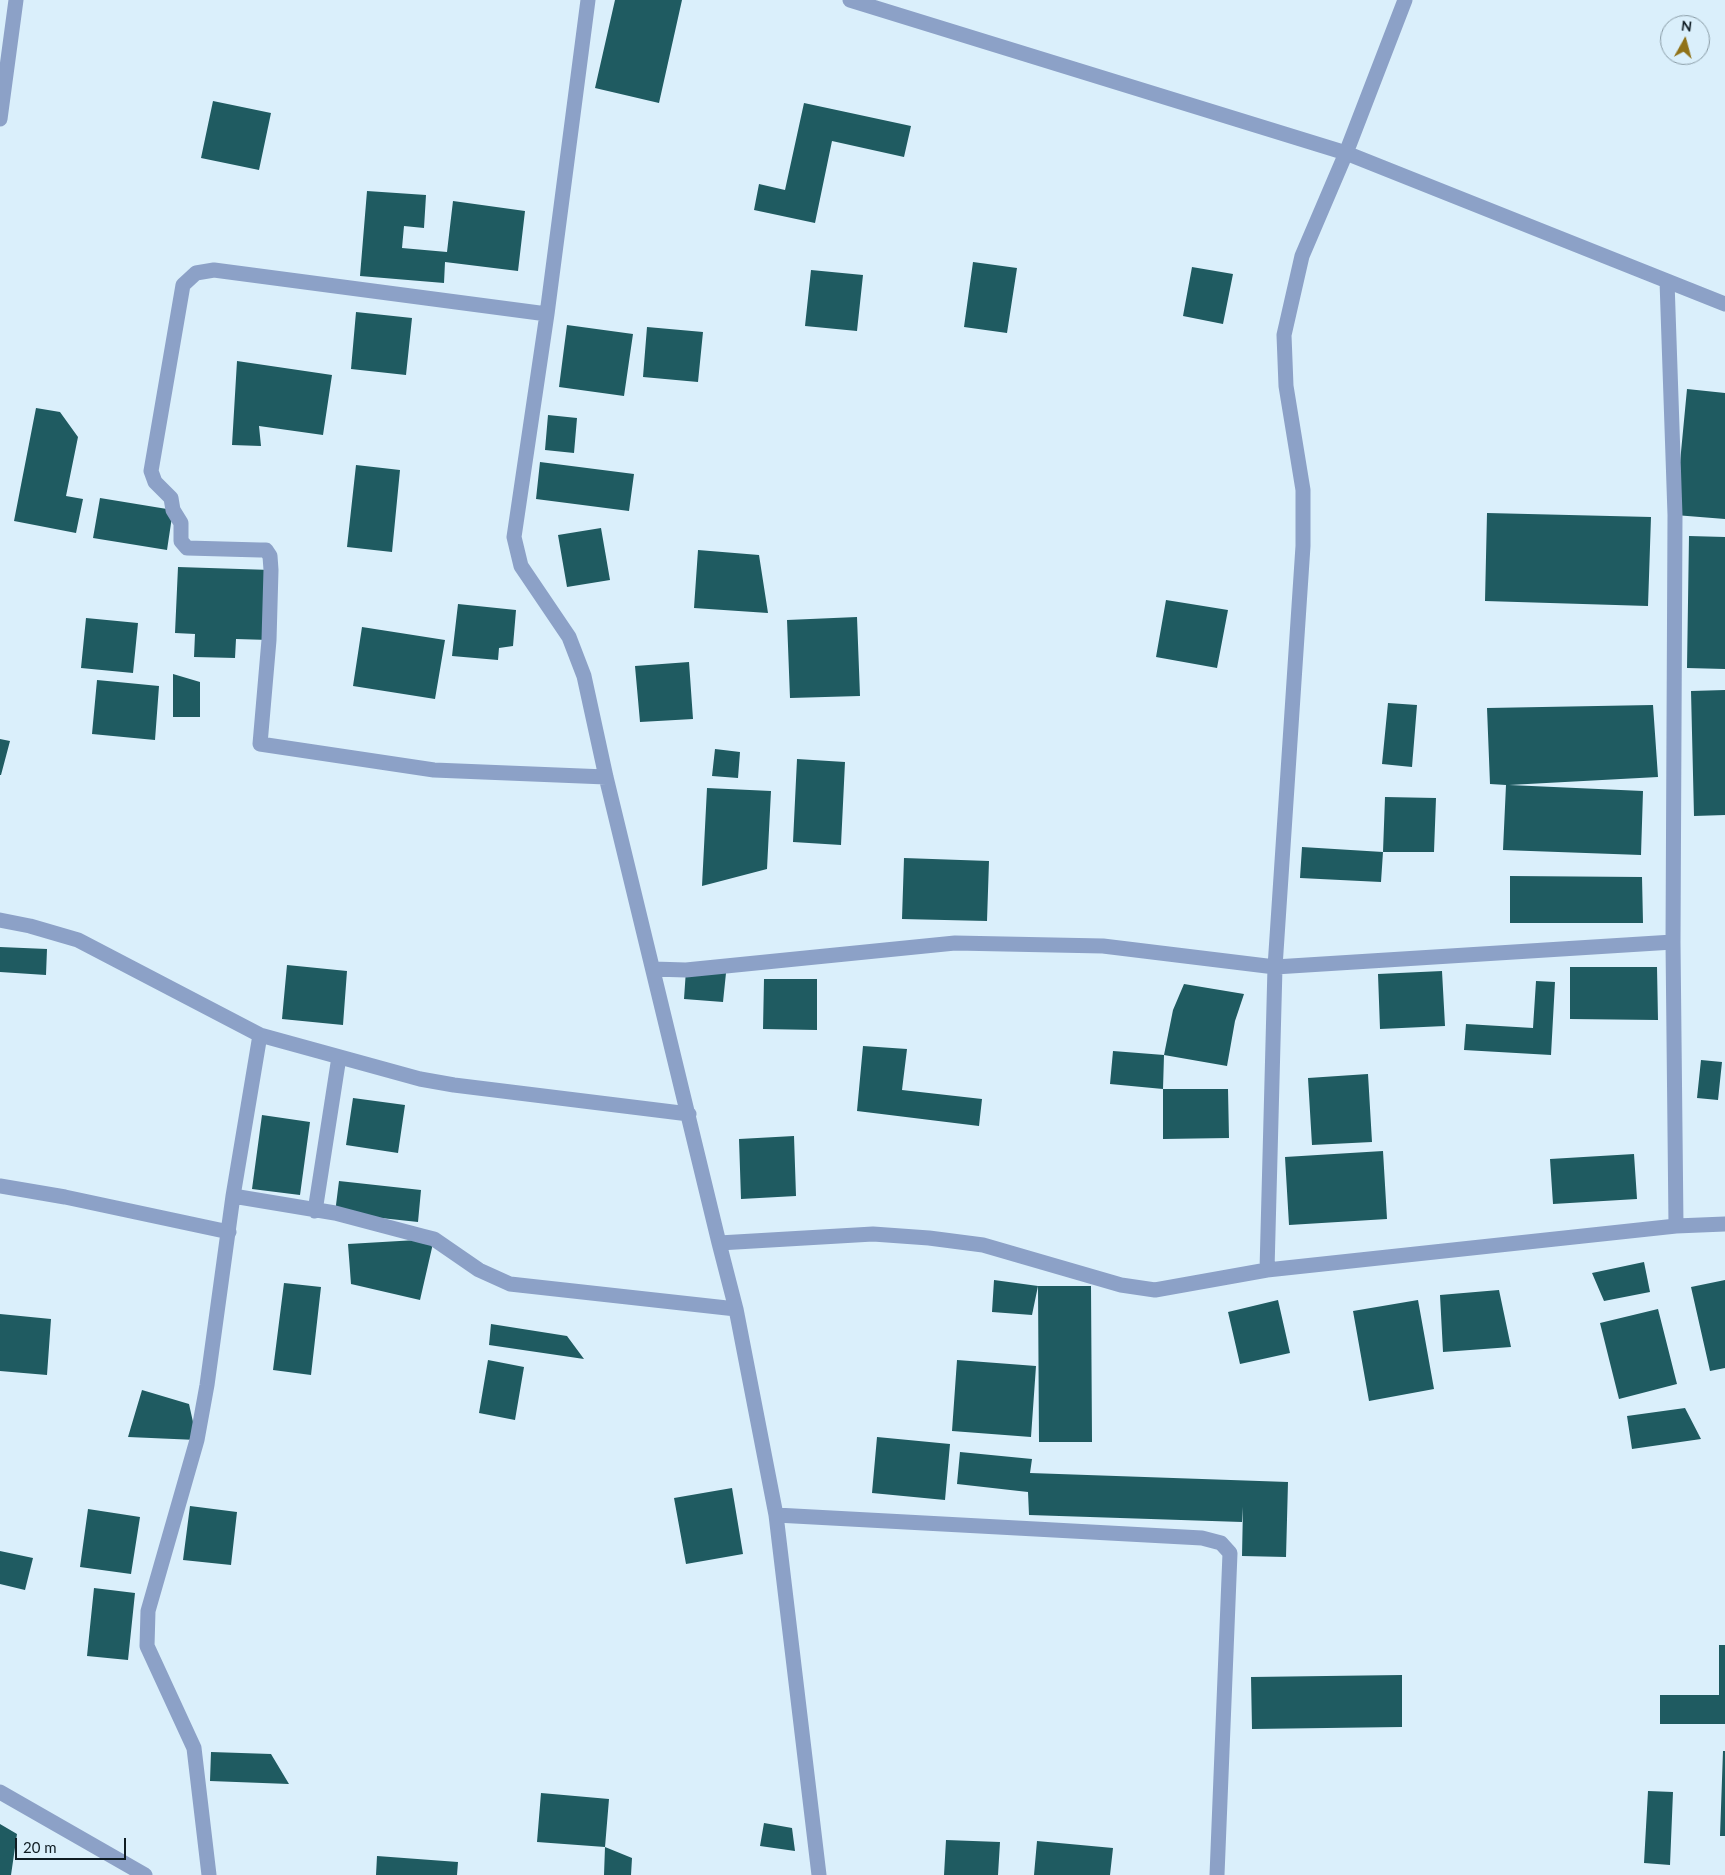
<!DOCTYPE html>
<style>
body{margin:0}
#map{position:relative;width:1725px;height:1875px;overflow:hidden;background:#daeffb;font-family:Lato,sans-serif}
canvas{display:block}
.north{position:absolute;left:1660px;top:15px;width:50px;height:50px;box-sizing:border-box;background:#daeffb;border:1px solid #899ba5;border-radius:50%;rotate:7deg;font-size:14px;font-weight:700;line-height:20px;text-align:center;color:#0f1c23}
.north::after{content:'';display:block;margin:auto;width:18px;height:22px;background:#907218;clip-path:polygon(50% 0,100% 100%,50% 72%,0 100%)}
.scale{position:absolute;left:15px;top:1838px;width:111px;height:22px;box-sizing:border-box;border:2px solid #0f1c23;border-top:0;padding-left:6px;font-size:15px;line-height:18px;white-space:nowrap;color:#0f1c23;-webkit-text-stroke:4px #daeffb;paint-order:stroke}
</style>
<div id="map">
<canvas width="1725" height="1875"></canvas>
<div class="north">N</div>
<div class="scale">20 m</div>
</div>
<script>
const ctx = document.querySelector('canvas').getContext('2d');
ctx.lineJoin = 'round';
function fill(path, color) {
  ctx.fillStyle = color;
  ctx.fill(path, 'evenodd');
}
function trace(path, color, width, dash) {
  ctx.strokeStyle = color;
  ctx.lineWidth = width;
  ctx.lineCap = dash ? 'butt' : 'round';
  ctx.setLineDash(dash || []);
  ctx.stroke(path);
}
fill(new Path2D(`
 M615 0H682L659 103 595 88Z
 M213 101 271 113 259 170 201 158Z
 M804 103 911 126 904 157 832 141 815 223 754 210 759 184 785 190Z
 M367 191 426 195 424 228 404 226 402 248 447 252 453 201 525 211 518 271 445 262 444 283 360 276Z
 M973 262 1017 268 1007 333 964 327Z
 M1192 267 1233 274 1223 324 1183 316Z
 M811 270 863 275 857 331 805 326Z
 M356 312 412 318 406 375 351 369Z
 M567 325 633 334 624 396 559 387Z
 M647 327 703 332 698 382 643 377Z
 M237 361 332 375 323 435 259 426 261 446 232 445Z
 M1687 389 1725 393V519L1675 515Z
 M36 408 60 412 78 437 66 496 83 499 76 533 14 521Z
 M548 415 577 418 574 453 545 450Z
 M540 462 634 474 629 511 536 499Z
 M356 465 400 470 392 552 347 547Z
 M100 498 173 510 167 550 93 538Z
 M1487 513 1651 517 1648 606 1485 601Z
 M601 528 610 580 567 587 558 535Z
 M1689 536 1725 537V669L1687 668Z
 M698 550 759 555 768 613 694 608Z
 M178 567 271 570 269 640 236 639 235 658 194 657 195 634 175 633Z
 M1166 600 1228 610 1217 668 1156 657Z
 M458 604 516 610 513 646 499 648 498 660 452 656Z
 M857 617 860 696 790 698 787 620Z
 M86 618 138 623 133 673 81 668Z
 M362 627 445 640 435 699 353 686Z
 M689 662 693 719 640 722 635 666Z
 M173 674 200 682V717H173Z
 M97 680 159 686 155 740 92 734Z
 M1725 690V815L1694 816 1691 691Z
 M1388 703 1417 705 1412 767 1382 764Z
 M1653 705 1658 777 1509 785 1643 791 1641 855 1503 850 1506 785 1490 784 1487 708Z
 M0 739 10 741 1 775H0Z
 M715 749 740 752 738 778 712 776Z
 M797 759 845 762 841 845 793 842Z
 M707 788 771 791 767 869 702 886Z
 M1385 797 1436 798 1434 852H1383Z
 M1302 847 1383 852 1381 882 1300 878Z
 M904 858 989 861 987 921 902 919Z
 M1510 876 1642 877 1643 923H1510Z
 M0 947 47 949 46 975 0 972Z
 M287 965 347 971 343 1025 282 1019Z
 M1570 967H1657L1658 1020 1570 1019Z
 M686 970 726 973 723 1002 684 999Z
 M1442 971 1445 1026 1380 1029 1378 974Z
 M764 979H817V1030L763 1029Z
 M1536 981 1555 982 1551 1055 1464 1050 1466 1024 1533 1028Z
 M1184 984 1244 994 1235 1021 1227 1066 1164 1055 1163 1089 1110 1084 1113 1051 1164 1055 1173 1010Z
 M863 1046 907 1049 902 1090 982 1099 979 1126 857 1111Z
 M1701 1060 1722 1062 1718 1100 1697 1098Z
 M1368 1074 1372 1142 1312 1145 1308 1078Z
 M1163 1089H1228L1229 1138 1163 1139Z
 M353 1098 405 1105 398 1153 346 1145Z
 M262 1115 310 1122 300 1195 252 1189Z
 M794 1136 796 1196 741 1199 739 1139Z
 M1383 1151 1387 1219 1289 1225 1285 1157Z
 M1634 1154 1637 1199 1553 1204 1550 1159Z
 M339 1181 421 1190 418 1222 335 1213Z
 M434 1239 420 1300 351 1284 348 1244Z
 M1644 1262 1650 1292 1604 1301 1592 1273Z
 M994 1280 1038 1286 1032 1315 992 1312Z
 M1725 1280V1368L1710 1371 1691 1287Z
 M284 1283 321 1287 311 1375 273 1370Z
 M1038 1286H1091L1092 1442H1039Z
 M1499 1290 1511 1347 1443 1352 1440 1295Z
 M1278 1300 1290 1353 1240 1364 1228 1312Z
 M1418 1300 1434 1389 1369 1401 1353 1311Z
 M1658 1309 1677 1384 1619 1399 1600 1323Z
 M0 1314 51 1319 47 1375 0 1371Z
 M491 1324 567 1336 584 1359 489 1345Z
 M488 1360 524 1367 515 1420 479 1413Z
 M957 1360 1036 1366 1031 1437 952 1431Z
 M142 1390 189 1404 197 1440 128 1437Z
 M1685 1408 1701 1439 1632 1449 1627 1416Z
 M877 1437 950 1444 945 1500 872 1493Z
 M960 1452 1032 1459 1030 1473 1288 1482 1286 1557 1242 1556 1243 1507 1242 1522 1029 1515 1028 1492 957 1484Z
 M732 1488 743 1554 686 1564 674 1498Z
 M190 1506 237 1512 231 1565 183 1560Z
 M88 1509 140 1517 131 1574 80 1567Z
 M0 1551 33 1558 25 1590 0 1584Z
 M94 1588 135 1593 128 1660 87 1656Z
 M1719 1645H1725V1724H1660V1695H1719Z
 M1402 1675V1727L1252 1729 1251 1677Z
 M1723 1751H1725V1836H1720Z
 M211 1752 271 1754 289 1784 210 1781Z
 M1648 1791 1673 1792 1670 1865 1644 1863Z
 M541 1793 609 1799 605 1847 537 1842Z
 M764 1823 792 1828 795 1851 760 1846Z
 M0 1824 17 1834 11 1875H0Z
 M946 1840 1000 1842 998 1875H944Z
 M1037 1841 1113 1848 1110 1875H1034Z
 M605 1847 632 1858 631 1875H604Z
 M377 1856 458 1862 457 1875H376Z`), '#1f5b61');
trace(new Path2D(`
 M588 0 547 314 514 537 521 566 569 637 584 676 606 777 719 1243 736 1309 776 1515 819 1875
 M850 0 1346 153 1725 304
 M0 119 16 0
 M1667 281 1675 515 1673 942 1676 1226
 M547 314 214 270 196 273 183 285 151 471 155 482 171 498 173 510 181 523V541L187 548 260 550H266L270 556 271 570 269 640 260 744 434 770 606 777
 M0 920 30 926 78 940 260 1035 420 1079 454 1085 689 1114
 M653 969 686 970 955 943 1103 946 1275 967 1673 942
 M0 1186 65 1197 229 1232
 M233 1196 335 1213 422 1236 434 1239 479 1270 510 1284 736 1309
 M315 1211 339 1057
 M719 1243 873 1234 929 1238 983 1245 1121 1285 1155 1290 1267 1270 1676 1226 1725 1224
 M1267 1270 1275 967 1303 546V490L1286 386 1284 335 1302 256 1346 153 1405 0
 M776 1515 1202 1538 1221 1543 1230 1553 1217 1875
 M0 1792 145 1875
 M209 1875 194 1748 147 1646 148 1611 197 1440 207 1385 233 1196 260 1035`), '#8ca1c7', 15);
</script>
